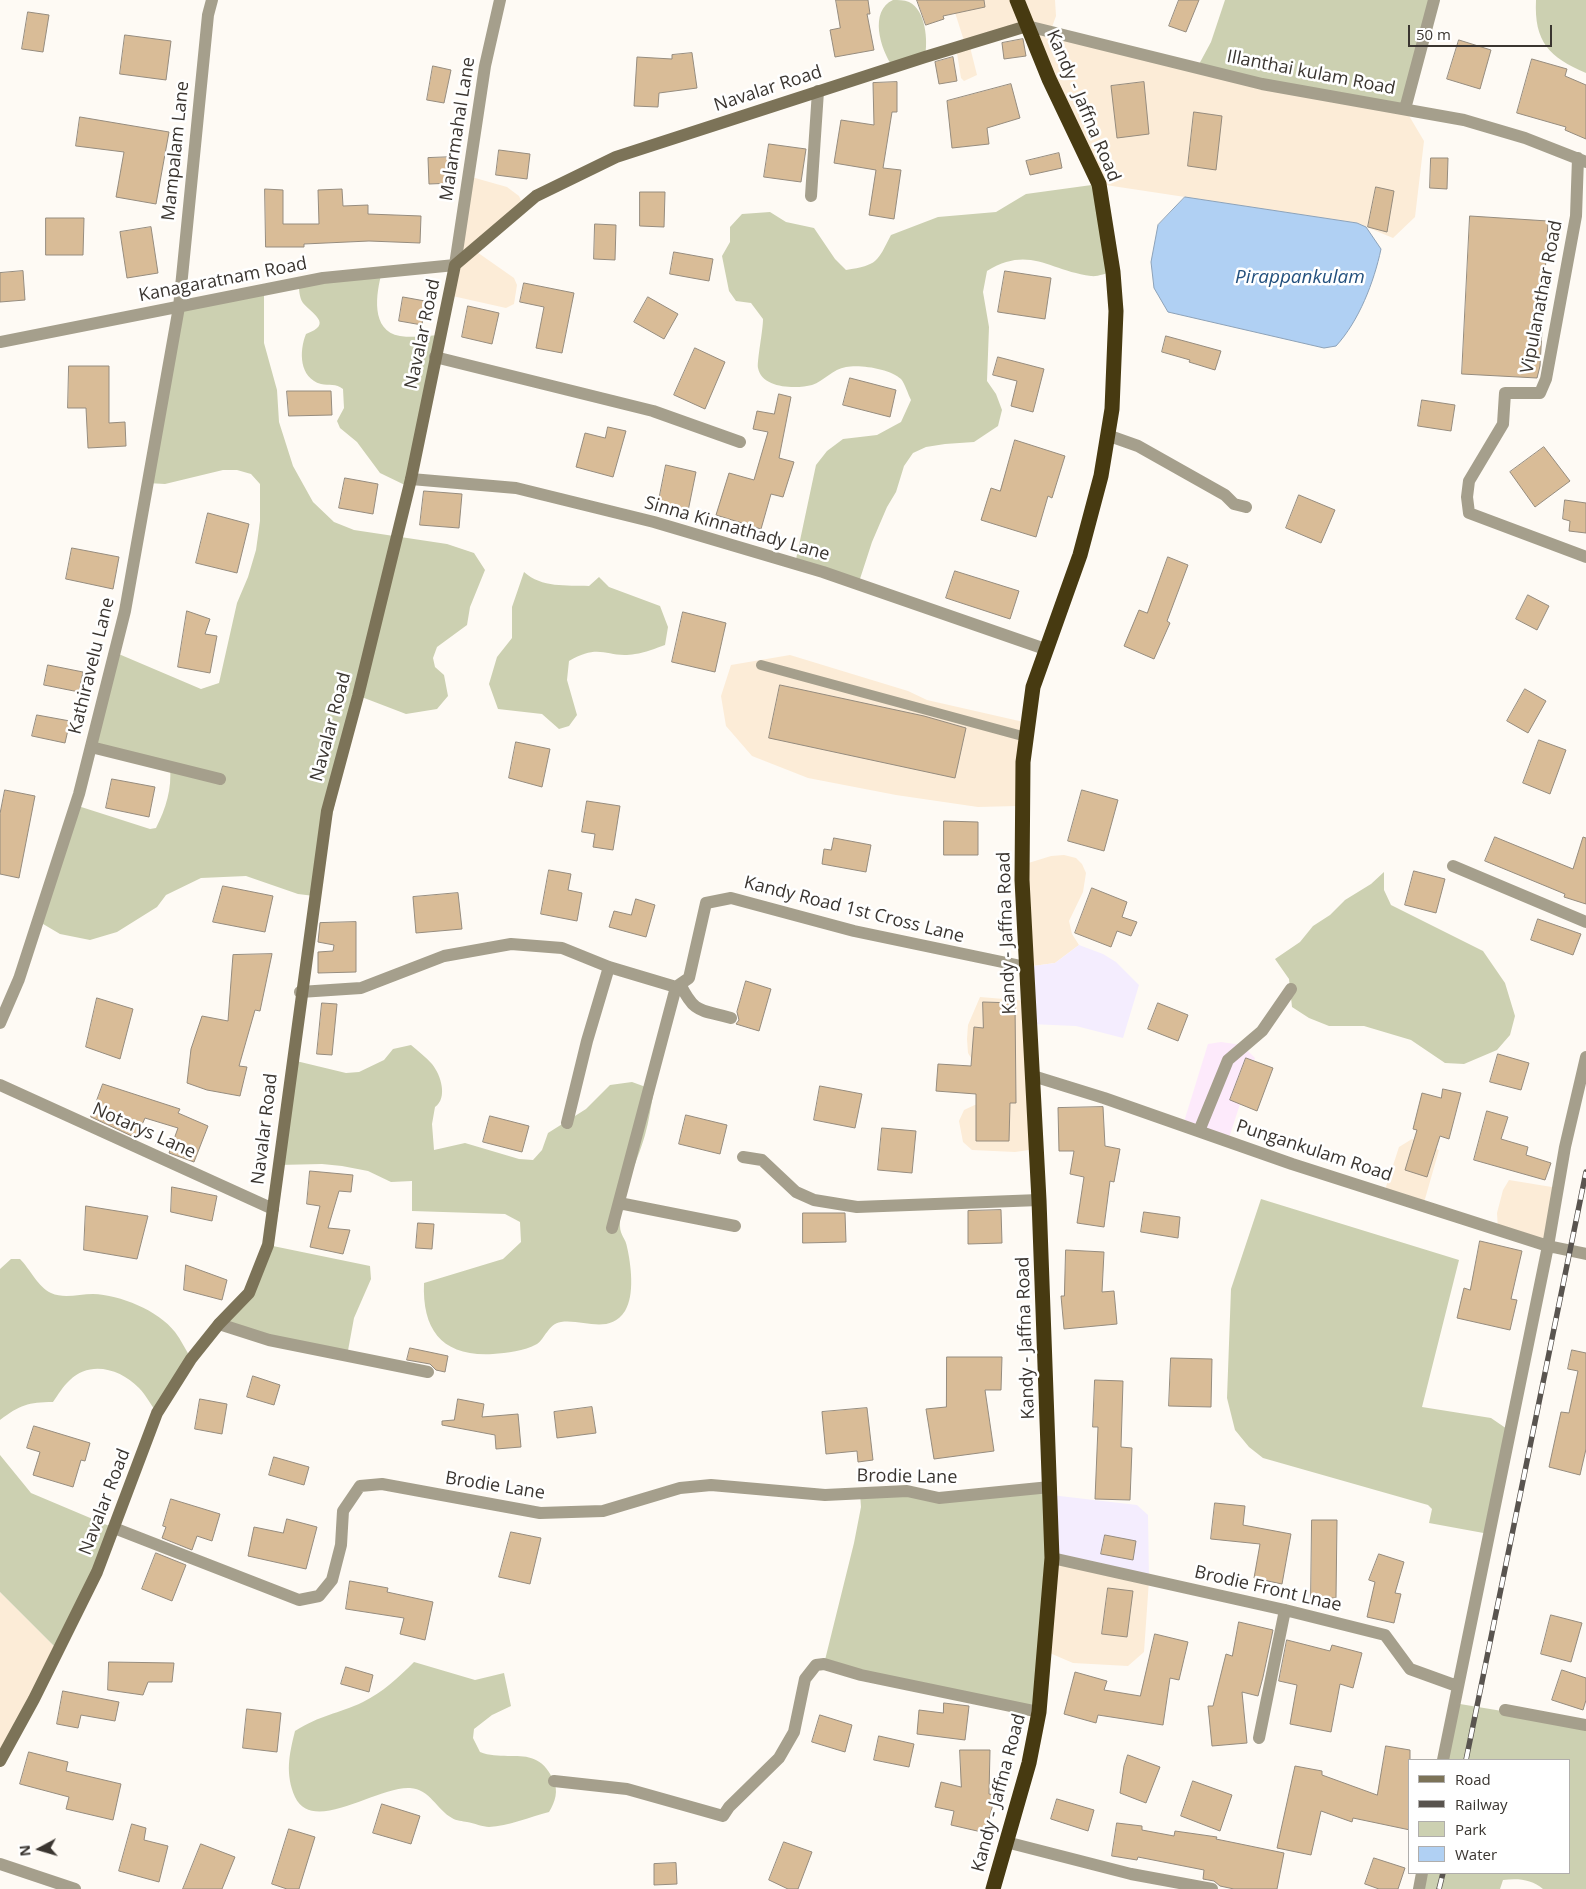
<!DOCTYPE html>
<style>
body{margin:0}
#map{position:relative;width:1586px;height:1889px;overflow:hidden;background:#fefaf4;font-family:"Open Sans",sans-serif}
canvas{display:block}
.legend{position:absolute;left:1408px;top:1759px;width:162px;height:115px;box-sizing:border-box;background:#fff;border:1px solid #b0aeac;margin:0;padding:6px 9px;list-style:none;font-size:15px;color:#3a3530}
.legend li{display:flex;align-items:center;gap:10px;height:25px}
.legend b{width:25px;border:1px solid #b0aeac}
.north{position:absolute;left:15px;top:1824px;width:50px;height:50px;-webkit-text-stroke:4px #fff;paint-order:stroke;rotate:264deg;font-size:14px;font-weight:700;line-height:20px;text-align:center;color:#3a3530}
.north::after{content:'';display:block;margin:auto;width:18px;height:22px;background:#3a3530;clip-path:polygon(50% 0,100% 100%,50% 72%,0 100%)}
.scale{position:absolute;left:1408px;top:25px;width:144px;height:22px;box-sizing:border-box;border:2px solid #3a3530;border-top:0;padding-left:6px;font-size:15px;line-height:18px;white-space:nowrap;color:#3a3530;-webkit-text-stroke:4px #fff;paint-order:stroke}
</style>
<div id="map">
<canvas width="1586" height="1889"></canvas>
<ul class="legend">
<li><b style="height:6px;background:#7c7358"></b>Road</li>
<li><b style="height:6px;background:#59544f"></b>Railway</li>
<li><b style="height:14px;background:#ccd0b1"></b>Park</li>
<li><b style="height:14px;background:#b0d0f3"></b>Water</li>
</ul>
<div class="north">N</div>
<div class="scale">50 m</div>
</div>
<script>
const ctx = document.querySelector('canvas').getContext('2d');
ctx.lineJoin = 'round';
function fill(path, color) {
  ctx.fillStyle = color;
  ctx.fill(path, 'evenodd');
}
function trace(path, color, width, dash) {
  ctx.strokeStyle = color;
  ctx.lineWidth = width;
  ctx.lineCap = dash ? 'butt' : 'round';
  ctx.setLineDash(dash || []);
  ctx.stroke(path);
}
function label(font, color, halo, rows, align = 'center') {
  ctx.font = font + ' "Open Sans",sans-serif';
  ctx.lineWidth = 5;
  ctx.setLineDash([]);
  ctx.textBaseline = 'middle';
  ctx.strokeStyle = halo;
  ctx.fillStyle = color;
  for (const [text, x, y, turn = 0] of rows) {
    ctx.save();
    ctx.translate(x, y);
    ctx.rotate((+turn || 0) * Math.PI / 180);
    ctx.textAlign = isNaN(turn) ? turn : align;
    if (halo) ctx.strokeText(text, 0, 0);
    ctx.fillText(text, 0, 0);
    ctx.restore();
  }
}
fill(new Path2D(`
 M951 0H1055L1056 16 1052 27 1045 30 1405 109 1424 141 1415 217 1393 238 1357 223 1099 184 1027 26 969 43 977 75 964 81 961 78 956 47 965 44Z
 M468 176 507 187 519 196 524 207 474 250 514 278 517 285 514 304 506 308 448 295Z
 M790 655 908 691 927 700 1028 723 1017 806 978 807 896 795 808 778 752 756 726 726 721 696 731 665Z
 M1064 855 1076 858 1082 864 1086 873 1083 892 1069 921 1072 934 1079 945 1055 963 1026 967 1022 865 1051 856Z
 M980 997 1028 1001 1036 1149 1015 1152 972 1150 963 1142 959 1121 964 1110 979 1103 973 1061 968 1053 967 1039 968 1025Z
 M1412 1139 1439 1150 1423 1206 1384 1193 1399 1147Z
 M1509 1180 1558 1188 1548 1246 1498 1230 1497 1213 1503 1190Z
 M1052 1558 1149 1580 1144 1652 1128 1666 1073 1663 1045 1651Z
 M0 1592 58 1650 0 1761Z`), '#fcecd7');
fill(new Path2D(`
 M1079 945 1103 954 1116 962 1139 985 1123 1038 1076 1026 1030 1024 1026 967 1055 963Z
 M1051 1495 1137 1505 1148 1515 1149 1580 1052 1558Z`), '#f4edfe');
fill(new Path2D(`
 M1221 1042 1242 1045 1255 1058 1228 1141 1183 1125 1208 1044Z`), '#fdeafb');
fill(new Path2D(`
 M893 0C898 0 904 0 909 2 926 10 928 41 925 56L893 67C880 49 869 11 893 0Z
 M1225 0H1434L1405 109 1197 68 1211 42Z
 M1536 0H1586V73C1549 57 1534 42 1536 0Z
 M1099 184 1113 272C1106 273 1097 277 1091 276 1049 271 1030 245 987 271L983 292 989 327 987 381 996 394 1002 410 998 426 974 442 945 444 926 447 913 453 904 466 896 492 887 507 872 542 858 585 795 564 816 465 827 451 843 439 877 435 901 422 911 400C908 394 905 384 901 379 891 369 860 364 846 367 833 369 824 381 812 385 797 389 762 389 758 368 757 360 763 331 763 319L751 303 736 301 729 291 722 256 730 242V227L742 214 770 212 786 222 814 228 835 259 846 270C878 265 877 262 891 235L938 217 996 212 1026 194Z
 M382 272C376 293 370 331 400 336 413 338 426 336 440 335L409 487 380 473 357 442 340 428 337 421 344 408 343 389C336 383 329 386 321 384 299 378 299 351 306 334 334 324 312 314 303 303 299 297 299 289 299 283Z
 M264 290V343L277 390 279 422 293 466 313 502 334 522 354 530 447 544 474 553 485 570 470 607 467 625 437 647 433 658 435 667 444 675 448 696 437 709 406 714 359 696 314 896 298 894 246 876 201 878 166 895 157 907 117 932 90 940 60 934 38 921 75 805 150 829 156 828C166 808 172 789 170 767L91 747 114 652 201 689 219 683 237 603 248 577 256 550 260 521V484L251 474 237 470H223L165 484 147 483 179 307Z
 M524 572C542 588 566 585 589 586L599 577 609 587 660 606 668 627 665 645C656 648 645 653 635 654 607 659 601 642 569 661L567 680 577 715 569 726 559 729 542 714 498 709 489 684 497 657 512 638V607Z
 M1384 872V890L1391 905 1483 951 1505 983 1515 1016 1510 1035 1497 1050 1464 1064 1445 1063 1411 1040 1364 1026H1329L1309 1018 1292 1007 1289 979 1275 959 1300 942 1313 926 1330 915 1345 900 1371 884Z
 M411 1045C418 1051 426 1057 432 1064 441 1075 448 1098 435 1107L432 1124 434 1150 465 1143 519 1159 533 1160 542 1150 548 1133 586 1109 610 1085 632 1082 654 1090C651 1105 649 1121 645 1135 636 1166 620 1194 620 1226 620 1235 626 1239 627 1247 631 1264 635 1295 625 1311 609 1335 584 1319 561 1322 548 1324 545 1339 537 1344 524 1351 507 1353 493 1354 443 1357 422 1331 424 1283L503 1259 521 1242 520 1222 505 1214 412 1211V1181L391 1182 368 1171 342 1166 322 1164 278 1165 292 1060 346 1073 359 1072 384 1060 393 1049Z
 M1261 1199 1459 1260 1422 1407 1491 1418 1510 1431 1489 1534 1429 1523 1432 1509 1428 1505 1263 1458 1249 1447 1235 1430 1227 1398 1231 1289Z
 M268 1245 370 1266 371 1279 354 1318 347 1356 219 1324 234 1311Z
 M11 1259H20C30 1269 38 1287 51 1293 64 1299 79 1294 93 1294 120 1295 158 1310 175 1332 181 1340 186 1350 191 1359L157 1413C151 1405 146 1395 139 1388 121 1369 90 1360 70 1380 63 1386 58 1395 53 1402 28 1402 20 1405 0 1420V1269Z
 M0 1455 31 1493 114 1528 58 1650 0 1592Z
 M1050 1487 1039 1712 824 1664 854 1543 861 1507 860 1493 939 1498Z
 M414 1662 475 1680 504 1673 511 1706 492 1715 474 1729 473 1738 480 1752C508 1763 536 1743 553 1779 559 1791 555 1802 549 1812 530 1817 508 1826 489 1827 483 1827 474 1823 467 1822 463 1821 456 1821 452 1818 437 1810 430 1789 410 1788 377 1786 313 1835 295 1797 285 1774 289 1755 295 1731 320 1715 338 1714 363 1702 383 1692 398 1678 414 1662Z
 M1454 1703 1586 1725V1889H1543C1532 1879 1517 1878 1503 1880L1500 1889H1421L1422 1873H1570V1760H1443Z`), '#ccd0b1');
const water = new Path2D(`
 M1185 197 1357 223 1366 227 1381 249C1374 282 1359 321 1336 346L1324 348 1168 312 1154 288 1151 262 1158 225Z`);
fill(water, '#b0d0f3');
trace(water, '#8da2b8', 1);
const building = new Path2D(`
 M836 0H868L870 14H867L874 50 835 57 830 30 840 28Z
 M917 0H984L985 7 943 16 944 19 926 25Z
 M1179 0H1199L1186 32 1169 26Z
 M28 12 49 15 43 52 22 49Z
 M125 35 171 41 166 80 120 74Z
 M1023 39 1026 56 1004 59 1002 43Z
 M1459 40 1491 50 1480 89 1447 79Z
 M692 53 697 88 659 93 658 107 634 106 637 57 672 59V55Z
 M953 57 957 81 939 84 935 62Z
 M1532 59 1567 69 1565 76 1586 85V139L1565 130 1566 127 1517 113Z
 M433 66 451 70 444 103 427 100Z
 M897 82V112H892L883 168 901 170 894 219 869 215 876 170 834 163 841 120 874 125 873 83Z
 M1144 82 1149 134 1117 138 1111 86Z
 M1011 84 1020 118 987 128 989 144 952 148 947 101Z
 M1194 112 1222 116 1216 170 1188 166Z
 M80 117 169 132 156 204 116 197 124 152 76 146Z
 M769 144 806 149 801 182 764 177Z
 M499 150 530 154 527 179 496 175Z
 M1059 153 1062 168 1030 175 1026 161Z
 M454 157V183L429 184 428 158Z
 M1431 158H1448L1447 189 1430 188Z
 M1376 187 1394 191 1387 232 1368 227Z
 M265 189 283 190V224H319L318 190 342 189 343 206 368 205V214L421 216 420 243 369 241 304 244V247H266Z
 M640 192H665L664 227 640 226Z
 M1470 216 1548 221 1540 366 1537 378 1462 374Z
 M46 218H84L83 255H46Z
 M595 224 616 225 615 260 594 259Z
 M151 227 158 273 127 278 120 232Z
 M674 252 713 259 709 281 670 274Z
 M23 271 25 300 0 302V273Z
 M1005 271 1051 278 1045 319 998 312Z
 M524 283 574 293 562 353 536 348 544 307 520 302Z
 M403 297 425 301 422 325 399 321Z
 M648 297 678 314 664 339 634 322Z
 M468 306 499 313 492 344 462 337Z
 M1166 336 1221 351 1215 370 1189 362 1190 360 1162 352Z
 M695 348 725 362 705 409 674 395Z
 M998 357 1044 369 1033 412 1011 406 1017 381 993 375Z
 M69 366H109V423L125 422 126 446 88 448 86 408H68Z
 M850 378 896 390 890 417 843 405Z
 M287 391H331L332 415 289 416Z
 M779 394 791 397 779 458 794 462 783 497 771 494 761 529 716 515 729 473 754 480 768 432 753 429 757 411 774 414Z
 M1422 400 1455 405 1451 431 1418 426Z
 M608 427 626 431 613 477 576 467 585 433 605 438Z
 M1015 440 1065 456 1052 498 1048 496 1036 537 981 520 991 488 1000 491Z
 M1544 447 1570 481 1535 507 1510 472Z
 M666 465 696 472 687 516 657 510Z
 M345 478 378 484 373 514 339 508Z
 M424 491 462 494 459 528 420 525Z
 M1299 495 1335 510 1321 543 1286 528Z
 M1565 500 1586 503V533L1569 531 1570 521 1563 519Z
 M208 513 249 524 237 573 196 563Z
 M72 548 119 557 113 589 66 579Z
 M1168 557 1188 565 1167 621 1170 623 1154 659 1124 646 1139 610 1147 613Z
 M955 571 1019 591 1010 619 946 598Z
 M1528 595 1549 606 1537 630 1516 619Z
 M187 611 210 619 205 634 217 636 210 673 178 667Z
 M683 612 726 623 715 672 672 662Z
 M48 665 83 672 79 692 44 685Z
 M780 685 924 716 966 728 955 778 769 738Z
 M1525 689 1546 701 1528 733 1507 721Z
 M37 715 70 721 65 743 32 736Z
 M1539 740 1566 750 1550 794 1523 783Z
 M516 742 550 749 542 787 509 778Z
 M112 779 155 787 149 817 106 808Z
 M5 790 35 796 19 878 0 874V814Z
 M1082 790 1118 800 1104 851 1068 841Z
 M587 801 620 806 613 850 593 847 595 834 582 832Z
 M944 821 978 822V855H944Z
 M1495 837 1573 869 1583 837 1586 838V904L1564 897 1565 894 1485 861Z
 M834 838 871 845 866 872 822 864 824 849 831 850Z
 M549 870 571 874 568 890 582 893 577 921 541 914Z
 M1414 871 1445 879 1436 913 1405 905Z
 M223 886 273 896 265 932 213 922Z
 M1092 888 1127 902 1122 917 1137 922 1131 936 1117 931 1111 947 1075 933Z
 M458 893 462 929 416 933 413 897Z
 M636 899 655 905 646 937 609 927 614 911 631 915Z
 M1538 919 1581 934 1573 955 1531 940Z
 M356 922V972L318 973V952L333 951 334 945 318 942 320 923Z
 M272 954 260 1011 255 1010 239 1066 247 1067 240 1096 207 1090 187 1083 191 1049 202 1016 228 1021 233 955Z
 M746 981 771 989 759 1031 736 1024 739 1020 737 1012Z
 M97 998 133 1009 120 1059 86 1047Z
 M983 1002 1015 1003 1016 1103H1010L1009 1141H976V1094L936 1091 938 1064 971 1066 974 1027 983 1028Z
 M322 1003 337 1004 332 1055 317 1054Z
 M1158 1003 1188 1015 1178 1041 1148 1029Z
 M1498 1054 1529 1063 1521 1090 1490 1082Z
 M1246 1058 1273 1068 1257 1111 1230 1100Z
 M103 1084 180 1109 178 1113 208 1126 194 1162 169 1153 178 1128 145 1118 136 1138 91 1117Z
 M820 1086 862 1094 855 1128 814 1120Z
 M1443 1089 1461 1093 1449 1139 1440 1136 1427 1177 1405 1170 1417 1130 1413 1129 1422 1093 1441 1098Z
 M1103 1107 1105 1146 1120 1149 1114 1182 1110 1181 1104 1227 1077 1223 1084 1177 1070 1174 1074 1151H1059L1058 1108Z
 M1487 1111 1508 1117 1501 1139 1528 1147 1526 1155 1551 1163 1545 1180 1474 1160Z
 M686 1115 727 1125 720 1154 679 1144Z
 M490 1116 529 1126 522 1152 483 1142Z
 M882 1128 916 1131 912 1173 878 1170Z
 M310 1171 353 1175 351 1192 339 1191 328 1228 350 1230 343 1254 310 1247 320 1206 307 1204Z
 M172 1187 217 1196 212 1221 171 1212Z
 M86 1206 148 1216 137 1259 84 1250Z
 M1001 1210 1002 1243 968 1244V1211Z
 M1144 1212 1180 1217 1178 1238 1141 1232Z
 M803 1213H845L846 1242 803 1243Z
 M418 1223 434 1224 432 1249 416 1248Z
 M1480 1241 1522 1251 1511 1299 1517 1300 1510 1330 1457 1318 1464 1288 1470 1290Z
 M1066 1250 1104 1252 1102 1292 1114 1291 1117 1324 1064 1329 1061 1296H1064Z
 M186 1265 227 1280 222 1300 184 1290Z
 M410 1348 448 1356 445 1372 436 1370 430 1364 407 1360Z
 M1572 1350 1586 1353V1449L1580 1475 1549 1467 1561 1412 1569 1413 1578 1371 1568 1369Z
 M947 1357H1002L1001 1390H985L994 1451 934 1459 926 1409 946 1407Z
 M1171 1358 1212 1359 1211 1407 1169 1406Z
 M253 1376 280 1385 274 1405 247 1397Z
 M1095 1380 1123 1381 1121 1447 1132 1448 1130 1500 1095 1499 1098 1427H1093Z
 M200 1399 227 1404 222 1434 195 1429Z
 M458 1399 484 1404 482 1417 518 1414 521 1447 496 1449 495 1435 442 1425V1421L454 1420Z
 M592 1407 596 1433 557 1438 554 1412Z
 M867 1408 873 1460 858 1462 857 1451 826 1454 822 1412Z
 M34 1426 90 1443 85 1461 81 1460 73 1487 33 1475 40 1452 27 1448Z
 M274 1457 309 1467 304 1485 269 1475Z
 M171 1499 220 1514 212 1541 197 1536 192 1550 162 1538 166 1527 163 1526Z
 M1215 1503 1245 1506 1243 1525 1291 1534 1282 1584 1254 1578 1260 1544 1211 1539Z
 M287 1519 317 1527 306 1569 248 1556 254 1527 283 1533Z
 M1312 1520H1337L1336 1598H1311Z
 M511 1532 541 1538 530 1584 499 1577Z
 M1105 1535 1136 1541 1133 1560 1101 1554Z
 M156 1553 186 1565 172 1601 142 1589Z
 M1379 1554 1404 1562 1395 1593 1401 1594 1394 1623 1367 1617 1375 1582 1369 1580Z
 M350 1581 388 1588 387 1592 433 1602 425 1640 400 1634 404 1618 346 1609Z
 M1108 1588 1133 1591 1127 1637 1102 1634Z
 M1551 1615 1582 1623 1571 1662 1541 1654Z
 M1239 1622 1273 1630 1263 1677 1258 1696 1242 1692 1247 1743 1212 1746 1208 1706H1213L1226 1654 1232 1656Z
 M1155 1634 1188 1642 1179 1680 1170 1678 1163 1725 1098 1715 1096 1723 1064 1714 1075 1672 1107 1681 1104 1690 1140 1696Z
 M1287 1640 1330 1651 1332 1645 1362 1653 1353 1688 1340 1684 1331 1732 1290 1724 1297 1685 1279 1681Z
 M109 1662 174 1663 172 1682H148L143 1695 108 1690Z
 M346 1667 373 1675 369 1692 341 1684Z
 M1562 1670 1586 1678V1700L1583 1710 1552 1700Z
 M63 1691 119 1702 115 1721 81 1715 78 1728 57 1724Z
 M944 1703 969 1706 965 1740 917 1734 919 1710 943 1713Z
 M247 1709 281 1713 277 1752 243 1748Z
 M820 1715 852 1725 845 1752 812 1742Z
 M879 1736 914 1744 909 1767 874 1760Z
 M1386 1746 1410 1750V1830L1353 1818 1352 1822 1321 1811 1311 1855 1277 1848 1295 1766 1322 1771V1775L1377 1795Z
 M960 1750H990L989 1794 995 1795 986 1833 951 1825 954 1811 935 1807 941 1782 961 1787Z
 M29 1752 68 1762 66 1771 121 1784 113 1820 66 1809 69 1797 20 1784Z
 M1128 1755 1160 1767 1146 1803 1120 1793 1124 1766Z
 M1193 1781 1232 1795 1220 1831 1181 1816Z
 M1057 1799 1094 1810 1088 1831 1051 1819Z
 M382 1804 420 1816 411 1844 373 1833Z
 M1117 1823 1142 1826V1830L1174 1836 1175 1831 1217 1837 1216 1839 1284 1853 1277 1889H1234L1220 1886 1214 1881 1203 1879 1204 1870 1138 1857 1137 1860 1112 1856Z
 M132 1824 146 1828 144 1840 168 1846 159 1882 119 1871Z
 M289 1829 315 1837 299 1889H287L272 1884Z
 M784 1842 812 1852 798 1889H788L769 1880Z
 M201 1844 235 1857 222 1889H183Z
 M1374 1858 1405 1868 1398 1889H1379L1365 1884Z
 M676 1863 677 1884 654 1885V1864Z`);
fill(building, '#d9bc97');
trace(building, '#968c7e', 1);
trace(new Path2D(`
 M761 665 1026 737`), '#a59f8c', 10);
trace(new Path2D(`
 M1027 26 1262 84 1464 120 1525 138 1586 162
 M1405 109 1434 0
 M1578 158 1576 216 1546 379 1540 393H1505L1503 424 1469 481 1467 497 1469 513 1586 557
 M811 196 818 91
 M0 342 323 278 455 265 485 66 500 0
 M435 357 653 411 740 442
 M1107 435 1138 446 1225 495 1234 504 1246 507
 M411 479 516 488 654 522 823 572 1045 649
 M91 747 220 779
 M1453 866 1586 922
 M680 984C695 1014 699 1009 731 1018
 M300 992 361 988 444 956 511 944 562 948 609 967 676 987 689 978 706 903 731 898 854 931 1026 967
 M0 1023 19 979 79 794 125 611 179 307 208 15 212 0
 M1033 1076 1104 1098 1292 1164 1548 1246 1586 1254
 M0 1085 273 1209
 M567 1123 587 1041 609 967
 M1199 1131 1228 1060 1262 1031 1291 989
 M743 1157 762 1160 796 1192 814 1200 857 1207 1039 1200
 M619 1203 735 1226
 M612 1228 676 987
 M219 1324 269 1340 428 1372
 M114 1528 299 1600 319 1596 332 1580 341 1545 343 1511 360 1486 382 1484 540 1513 603 1511 680 1488 711 1485 825 1495 907 1491 939 1498 1050 1487
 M1052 1558 1285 1610 1385 1635 1410 1669 1457 1686
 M1505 1710 1586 1725
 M1259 1738 1285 1610
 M1443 1760 1548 1246 1565 1147 1586 1057
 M554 1781 627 1789 723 1816 729 1807 779 1758 794 1732 805 1679 816 1665 824 1664 861 1675 1039 1712
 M1006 1842 1131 1874 1212 1889
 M0 1864 75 1889
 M1419 1889 1422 1873`), '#a59f8c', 12);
trace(new Path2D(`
 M0 1761 34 1699 97 1572 157 1413 191 1359 219 1324 249 1293 268 1245 327 811 358 696 411 479 455 265 536 196 616 157 925 57 1027 26`), '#7c7358', 12);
trace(new Path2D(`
 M993 1889 1029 1763 1039 1712 1052 1558 1039 1200 1022 880 1023 762 1033 687 1080 555 1101 476 1112 409 1116 311 1113 272 1099 184 1049 79 1017 0`), '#473a11', 15);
const rail = new Path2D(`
 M1466 1760 1586 1172
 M1439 1889 1443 1873`);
trace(rail, '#59544f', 5.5);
trace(rail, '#fff', 4, [11]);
label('18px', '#3a3530', '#fff', [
 ["Illanthai kulam Road",1311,73,11],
 ["Navalar Road",768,89,-18],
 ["Kandy - Jaffna Road",1083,106,67],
 ["Malarmahal Lane",458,129,-81],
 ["Mampalam Lane",176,151,-84],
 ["Kanagaratnam Road",223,280,-11],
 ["Vipulanathar Road",1542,297,-79],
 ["Navalar Road",423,334,-78],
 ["Sinna Kinnathady Lane",737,529,16],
 ["Kathiravelu Lane",92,666,-76],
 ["Navalar Road",331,727,-75],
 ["Kandy Road 1st Cross Lane",854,910,14],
 ["Kandy - Jaffna Road",1007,933,-92],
 ["Navalar Road",265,1129,-83],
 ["Notarys Lane",144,1131,24],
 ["Pungankulam Road",1314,1151,18],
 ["Kandy - Jaffna Road",1026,1338,-92],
 ["Brodie Lane",907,1477,1],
 ["Brodie Lane",495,1486,9],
 ["Navalar Road",105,1502,-69],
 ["Brodie Front Lnae",1268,1589,13],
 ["Kandy - Jaffna Road",999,1793,-75]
]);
label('italic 19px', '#24517e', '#fff', [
 ["Pirappankulam",1300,278]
]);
</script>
